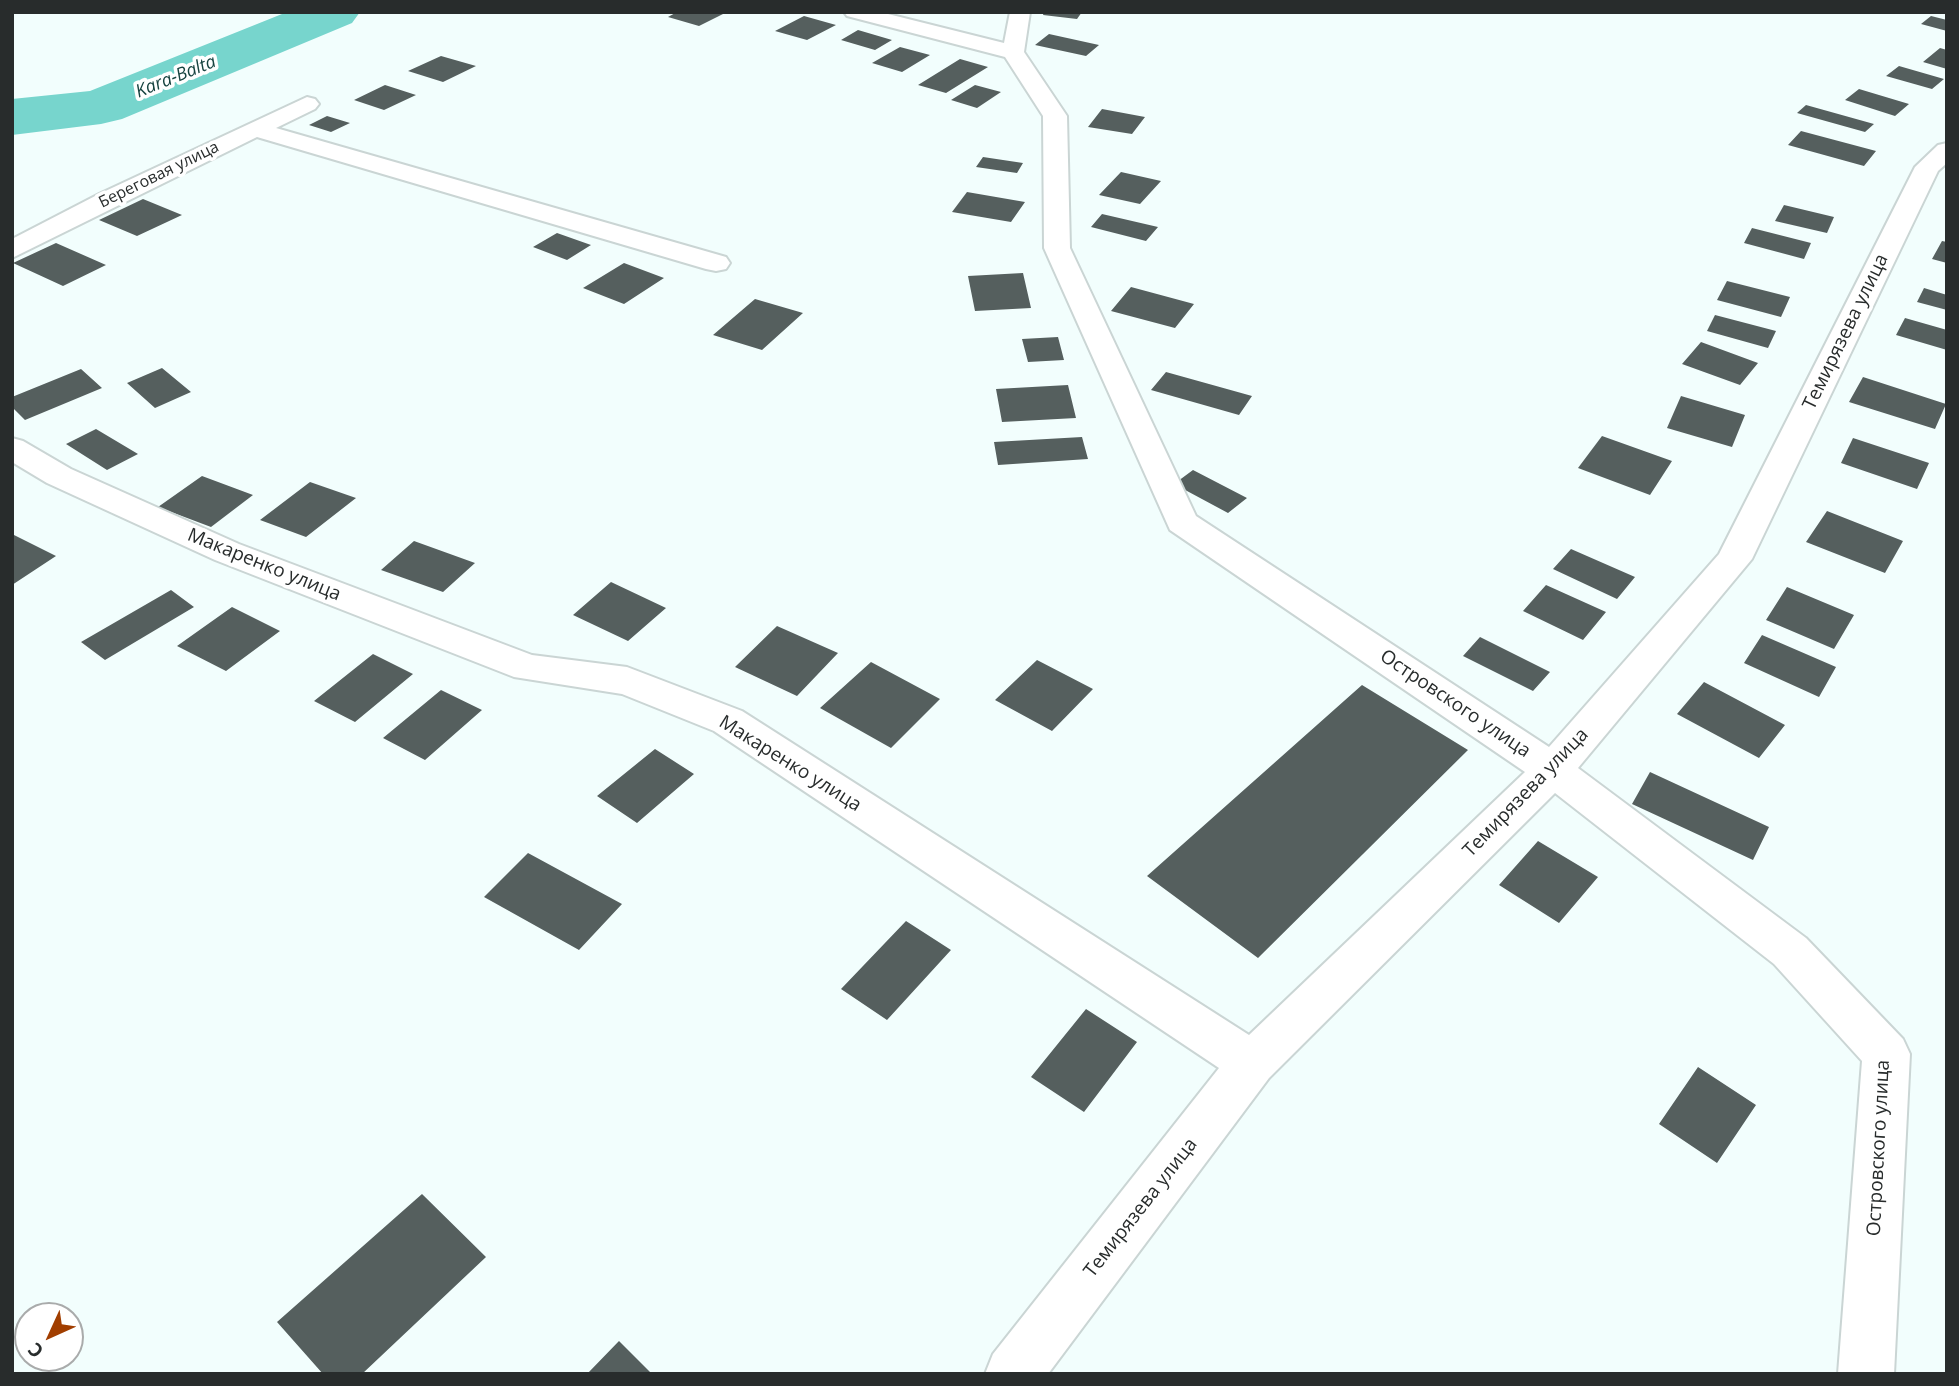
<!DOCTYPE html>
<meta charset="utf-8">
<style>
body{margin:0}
#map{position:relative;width:1959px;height:1386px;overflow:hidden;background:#f2fefd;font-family:"Open Sans",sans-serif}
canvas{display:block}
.frame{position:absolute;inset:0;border:14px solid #282c2c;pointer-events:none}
.north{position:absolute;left:14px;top:1302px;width:70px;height:70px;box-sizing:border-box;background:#fff;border:2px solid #a9abab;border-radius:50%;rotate:225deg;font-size:19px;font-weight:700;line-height:28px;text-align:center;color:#282c2c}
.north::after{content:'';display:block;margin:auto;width:24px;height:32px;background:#a13e00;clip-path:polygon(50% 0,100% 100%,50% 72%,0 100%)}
</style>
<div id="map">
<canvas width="1959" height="1386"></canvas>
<div class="frame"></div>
<div class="north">С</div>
</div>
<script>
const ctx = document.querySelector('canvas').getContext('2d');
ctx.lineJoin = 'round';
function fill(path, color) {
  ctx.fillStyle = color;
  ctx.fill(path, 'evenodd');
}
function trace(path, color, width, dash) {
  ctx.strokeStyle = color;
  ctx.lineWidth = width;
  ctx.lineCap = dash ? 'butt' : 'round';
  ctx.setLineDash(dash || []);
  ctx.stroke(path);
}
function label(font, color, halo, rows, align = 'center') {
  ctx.font = font + ' "Open Sans",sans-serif';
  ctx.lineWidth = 7;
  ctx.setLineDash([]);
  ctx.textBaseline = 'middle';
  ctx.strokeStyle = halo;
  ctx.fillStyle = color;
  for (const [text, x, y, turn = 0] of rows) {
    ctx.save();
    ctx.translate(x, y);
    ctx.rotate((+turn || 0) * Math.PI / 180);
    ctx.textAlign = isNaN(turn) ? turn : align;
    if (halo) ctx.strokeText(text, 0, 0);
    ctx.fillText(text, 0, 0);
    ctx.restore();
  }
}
fill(new Path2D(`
 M287 12H360L352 23 122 119 101 124 12 135V99L90 91Z`), '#77d5cd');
fill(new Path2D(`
 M677 12H727L699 26 668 17Z
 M1044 12H1082L1077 19 1043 15Z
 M804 16 836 25 807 40 775 31Z
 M1931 16 1947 20V31L1921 24Z
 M858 30 892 40 875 50 841 40Z
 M1049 34 1099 45 1086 56 1035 45Z
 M900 47 930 55 902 72 872 63Z
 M1940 48 1947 50V69L1923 62Z
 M441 56 476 66 443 82 408 71Z
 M960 59 988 67 946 93 918 85Z
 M1899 66 1944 79 1932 89 1886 76Z
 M385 85 416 95 384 110 354 100Z
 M975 85 1001 92 977 108 951 100Z
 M1859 89 1909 104 1895 116 1845 100Z
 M1806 105 1874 124 1865 132 1797 113Z
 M1102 109 1145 117 1132 134 1088 127Z
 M327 116 350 123 331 132 309 125Z
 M1801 131 1876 151 1864 166 1788 145Z
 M983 157 1023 163 1017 173 976 167Z
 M1121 172 1161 181 1140 204 1099 195Z
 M967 192 1025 202 1011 222 952 212Z
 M143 199 182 215 137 236 99 220Z
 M1784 205 1834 217 1827 233 1775 221Z
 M1102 214 1158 227 1146 241 1091 227Z
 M1752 228 1811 243 1804 259 1744 243Z
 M557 233 591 245 567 260 533 247Z
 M1942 241 1947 242V263L1932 259Z
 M56 243 106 265 63 286 13 263Z
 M624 263 664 278 624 304 583 288Z
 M1023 273 1031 308 975 311 968 276Z
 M1727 281 1790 297 1781 317 1717 300Z
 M1131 287 1194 304 1175 328 1111 311Z
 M1924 288 1947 295V310L1917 302Z
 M755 299 803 313 762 350 713 335Z
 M1715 315 1776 331 1768 348 1707 331Z
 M1905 318 1947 330V350L1896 335Z
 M1058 337 1064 360 1028 362 1022 339Z
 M1701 342 1758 363 1740 385 1682 364Z
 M162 368 191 392 155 408 127 383Z
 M81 369 102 388 25 420 12 407V397Z
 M1166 372 1252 396 1239 415 1151 390Z
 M1863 377 1946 404 1935 429 1849 402Z
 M1068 385 1076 418 1002 422 996 389Z
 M1681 396 1745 415 1732 447 1667 428Z
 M96 429 138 454 107 470 66 444Z
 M1602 436 1672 461 1650 495 1578 468Z
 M1082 437 1088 459 998 465 994 442Z
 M1853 438 1929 463 1917 489 1841 463Z
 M1193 470 1247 498 1228 513 1174 484Z
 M202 476 253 495 211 527 158 507Z
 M310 482 356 498 306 537 260 520Z
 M1827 511 1903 541 1885 573 1806 542Z
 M14 535 56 556 12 585V536Z
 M414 541 475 563 443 592 381 570Z
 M1571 549 1635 577 1617 599 1553 569Z
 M611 582 666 608 628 641 573 615Z
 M1546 585 1606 612 1583 640 1523 611Z
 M1787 587 1854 615 1834 649 1766 620Z
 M171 590 194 607 105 660 81 642Z
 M232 607 280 631 226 671 177 646Z
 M777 626 838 653 797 696 735 667Z
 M1762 635 1836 667 1819 697 1744 663Z
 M1480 637 1550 672 1533 691 1463 656Z
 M373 654 413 674 355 722 314 701Z
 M1037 660 1093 689 1052 731 995 700Z
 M871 662 940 699 891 748 820 708Z
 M1704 682 1785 725 1759 758 1677 714Z
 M1362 685 1468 750 1258 958 1147 876Z
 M441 690 482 710 425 760 383 738Z
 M655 749 694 774 637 823 597 796Z
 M1650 772 1769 827 1753 860 1632 804Z
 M1538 841 1598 877 1559 923 1499 885Z
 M528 853 622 904 579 950 484 897Z
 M906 921 951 950 887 1020 841 989Z
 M1086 1009 1137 1042 1084 1112 1031 1077Z
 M1698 1067 1756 1105 1717 1163 1659 1124Z
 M422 1194 486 1257 362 1374H323L277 1322Z
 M619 1341 652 1374H587Z`), '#555f5e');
const minor = new Path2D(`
 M844 12H880L1004 43 1010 12H1030L1024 52 1067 116 1070 248 1196 516 1549 747 1719 554 1915 167 1938 145 1947 143V163L1938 171 1752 559 1578 768 1806 938 1903 1039 1910 1054 1894 1374H1838L1862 1061 1774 964 1555 793 1269 1078 1048 1374H985L993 1354 1219 1068 714 731 622 694 514 677 215 560 47 483 12 462V438L23 441 71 469 239 544 532 655 627 667 742 711 1249 1035 1525 772 1170 530 1044 248 1043 116 1005 57 847 16Z
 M307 97 315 99 319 104 315 109 276 128 726 257 730 263 726 269 716 271 706 269 257 137 12 258V239L99 194Z`);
trace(minor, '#cad5d4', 4);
fill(minor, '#fff');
label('16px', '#282c2c', '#fff', [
 ["Береговая улица",159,175,-26]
]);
label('italic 18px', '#174340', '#fff', [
 ["Kara-Balta",176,77,-22]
]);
label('19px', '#282c2c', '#fff', [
 ["Темирязева улица",1846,332,-64],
 ["Макаренко улица",264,565,22],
 ["Островского улица",1455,704,34],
 ["Макаренко улица",790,764,32],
 ["Темирязева улица",1526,793,-46],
 ["Островского улица",1879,1148,-87],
 ["Темирязева улица",1141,1208,-52]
]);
</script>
